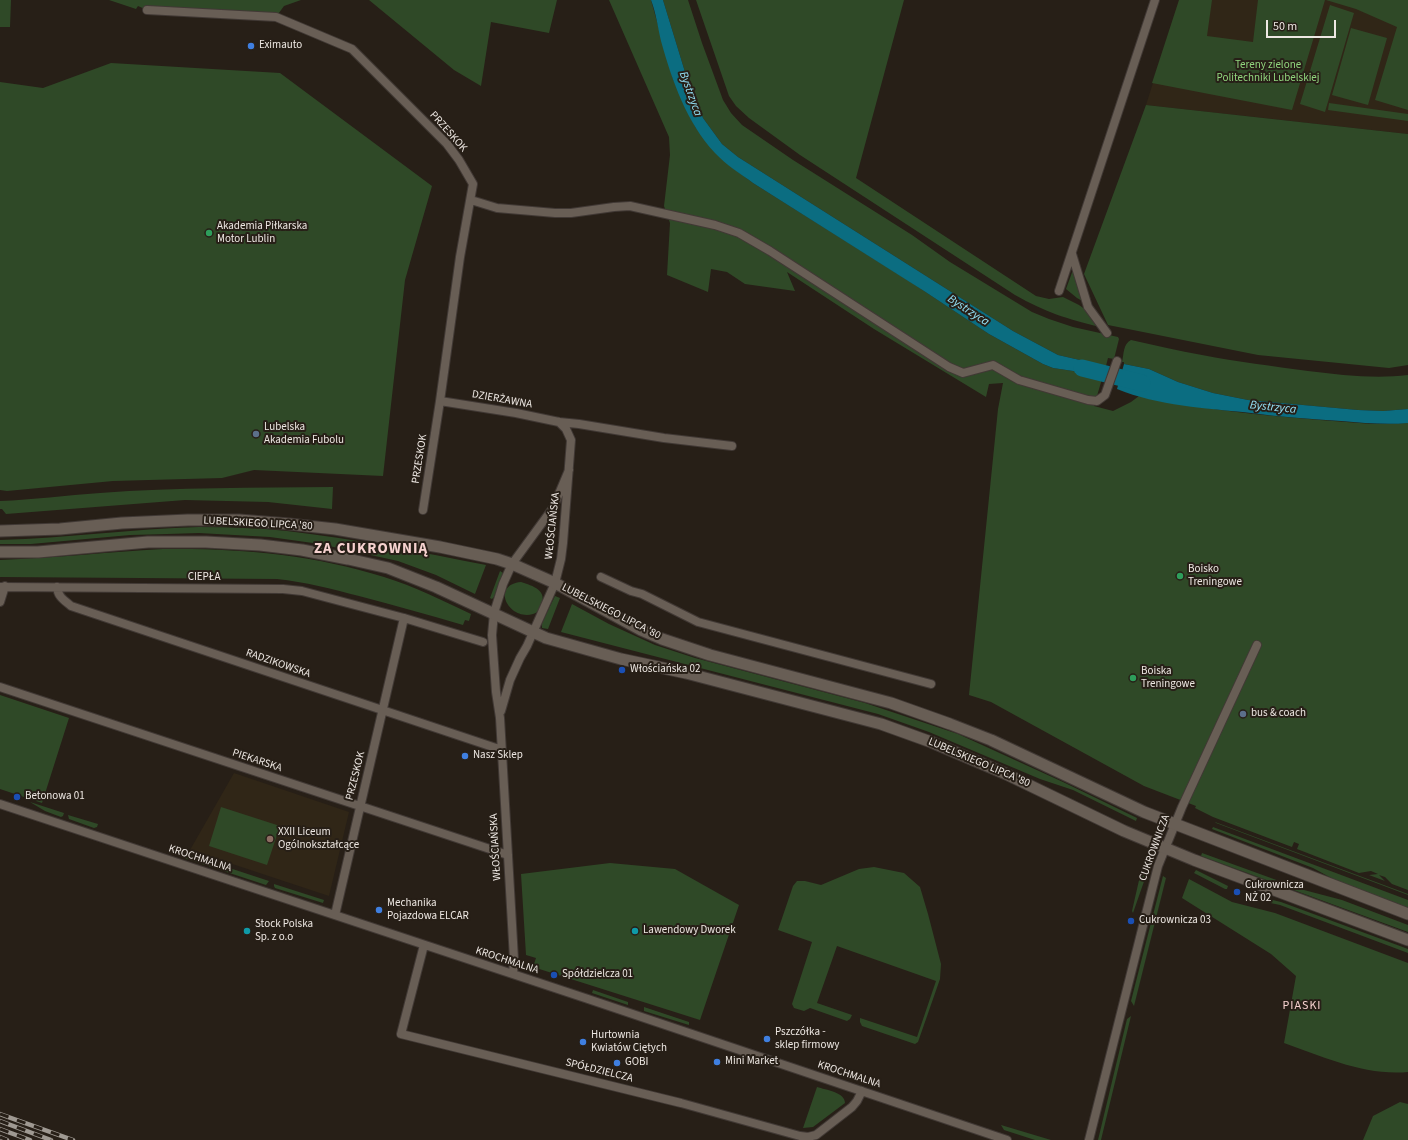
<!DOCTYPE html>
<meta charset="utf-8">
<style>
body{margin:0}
#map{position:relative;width:1408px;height:1140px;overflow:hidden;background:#271f17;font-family:"Source Sans 3",sans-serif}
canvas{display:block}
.scale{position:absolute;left:1266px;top:20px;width:70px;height:18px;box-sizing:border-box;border:2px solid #ede7e2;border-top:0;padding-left:5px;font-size:12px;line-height:14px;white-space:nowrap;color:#ede7e2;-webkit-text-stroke:3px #271f17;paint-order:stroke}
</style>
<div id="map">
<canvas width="1408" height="1140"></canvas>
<div class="scale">50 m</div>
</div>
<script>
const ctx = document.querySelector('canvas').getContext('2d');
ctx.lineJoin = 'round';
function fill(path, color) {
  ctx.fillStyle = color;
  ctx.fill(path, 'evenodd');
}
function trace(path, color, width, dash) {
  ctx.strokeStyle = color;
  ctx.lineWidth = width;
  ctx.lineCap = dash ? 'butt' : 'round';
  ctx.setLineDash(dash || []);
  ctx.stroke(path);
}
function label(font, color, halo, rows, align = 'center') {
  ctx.font = font + ' "Source Sans 3",sans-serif';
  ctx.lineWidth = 4;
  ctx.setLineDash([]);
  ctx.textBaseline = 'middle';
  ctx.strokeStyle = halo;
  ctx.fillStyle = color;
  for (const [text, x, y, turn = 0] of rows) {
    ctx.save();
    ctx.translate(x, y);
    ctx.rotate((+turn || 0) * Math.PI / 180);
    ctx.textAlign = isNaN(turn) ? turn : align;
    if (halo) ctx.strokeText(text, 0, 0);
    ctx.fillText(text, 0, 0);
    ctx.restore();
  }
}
fill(new Path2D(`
 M1179 0H1408V134L1146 105Z
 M234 773 349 812 329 896 190 850Z`), '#302617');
fill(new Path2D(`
 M0 0H11L10 27H0Z
 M109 0H301L284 6 276 17 147 10 138 6 136 9Z
 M369 0H557L549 33 491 22 481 86 454 70Z
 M609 0H651L673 79 687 110 696 128 729 165 753 183 909 281 989 334 1043 364 1053 368 1073 371 1102 379 1094 406 1113 411 1131 402 1139 396C1198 409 1259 415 1320 420 1349 422 1379 426 1408 423V890L1392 884 1385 877 1379 875 1385 881 1369 875 1378 874 1371 871 1359 873 1297 849 1299 844 1294 842 1292 847 1213 817 1195 808 1196 806 1144 786 991 702 969 695 998 409 1003 383 989 384 986 397 874 329 787 272 795 291 745 284 727 272 711 269 708 292 667 275 670 223 664 206 670 155 669 137Z
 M663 0H688L702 43 723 100 731 113 742 125 793 160 912 235 950 262 1032 312 1049 319 1073 327 1118 337 1119 339 1114 359 1108 358 1106 366 1058 355 1013 331 738 157 722 144 703 118 685 72Z
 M696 0H904L856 178 1036 296 1049 299 1063 297 1079 305 1089 312 1100 327C1067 319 1045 312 1015 295L800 155 749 118 736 106 729 96Z
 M1179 0H1212L1207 36 1253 42 1258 0H1325L1292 110 1152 83Z
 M1326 0H1408V110L1375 100 1397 27 1356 9Z
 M1330 5 1354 13 1325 112 1300 104Z
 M1351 28 1387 38 1368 105 1332 95Z
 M111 63 280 73 432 186 405 280 383 476 254 470 222 478 113 481 7 491 0 490V82L43 88Z
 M1329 103 1408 114V121L1328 110Z
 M1146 105 1408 134V365L1389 368 1258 355 1108 325 1084 274Z
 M1074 267 1084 302 1077 298 1066 289Z
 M1131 340C1155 345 1179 351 1202 355 1237 362 1273 366 1308 371 1341 375 1375 379 1408 375V409L1383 411 1358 410 1248 400 1213 393 1178 382 1149 369 1124 364V362H1122C1124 354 1123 344 1131 340Z
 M333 487 332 509 268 502 185 500 6 514 2 509H0V501C33 500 66 495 100 493 177 487 255 488 333 487Z
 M199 527C228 527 258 528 287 531 354 539 420 552 486 565L475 594 436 575 398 561 320 544 270 537 199 533 167 534 130 535 31 544H0V540C67 538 132 529 199 527Z
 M163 549C239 548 311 554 384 577 414 586 443 601 471 614L469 621 465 620 463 625C429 615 394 605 359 596 332 589 305 582 277 579L0 577V560C54 558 108 552 163 549Z
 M500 571 503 573 494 597 492 599 490 598Z
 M521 582C533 586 548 590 541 606 539 610 537 613 533 614 509 621 490 585 521 582Z
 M555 596 560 598 548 629 542 628V623Z
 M572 604 609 624 655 645 695 658 865 703 958 734 1063 782 1137 818 1136 821 1073 790 1040 779 929 732 878 714 561 632Z
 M0 695 69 718 42 803 0 789Z
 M30 802 64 813 63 816 61 817 45 811Z
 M221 807 280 826 267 865 209 846Z
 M68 815 98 824 97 827 94 828 69 819Z
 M1215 822 1408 894V895L1216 823Z
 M1213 827 1408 900V908L1335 880 1313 868 1212 829Z
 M1202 853 1304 890 1342 900 1408 925V932L1201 856Z
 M187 854 269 881 266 885 187 859 185 858Z
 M610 863 675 869 739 905 700 1020 533 967 536 958 526 955 521 874Z
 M874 867 904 873 920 887 928 914 941 964 940 979 918 1042 915 1044 862 1026 860 1022V1018L917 1037 936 981 837 946 817 1003 852 1015 850 1019 847 1021 810 1008 804 1011 794 1008 792 1004 812 942 778 930 793 886 797 881H805L821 885 859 869Z
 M1142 867 1148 870 1133 913 1132 911Z
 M1196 870 1228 886 1227 889H1225L1194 873Z
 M1163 876 1166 878 1134 1006 1131 1001Z
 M1189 879 1232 902 1275 913 1408 963V1072C1365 1076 1324 1057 1284 1043L1296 976 1271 954 1182 898Z
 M274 884 324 900 323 903 275 888 274 886Z
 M1260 897 1281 902 1408 949V953L1280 905 1261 901 1259 899Z
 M593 990 628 1002V1005L592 993Z
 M644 1007 689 1022V1025L644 1011Z
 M1131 1016 1101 1140H1098L1127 1019Z
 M817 1087C826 1090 845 1092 845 1103L813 1127 803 1128Z
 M1400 1102 1408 1104V1140H1363L1373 1116Z
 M1001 1125 1051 1140H1035L1004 1130Z`), '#2f4927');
fill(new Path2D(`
 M651 0H663L685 72 703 118 722 144 738 157 1013 331 1058 355 1106 366 1102 379 1073 371 1053 368 1043 364 989 334 924 291 753 183C741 174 726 165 715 153 687 123 672 81 661 41 658 28 656 13 651 0Z
 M1124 364 1149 369 1178 382 1213 393 1248 400 1358 410 1383 411 1408 409V423C1386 425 1364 423 1341 421 1311 419 1281 417 1251 413 1206 408 1158 406 1117 389Z`), '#0b6d81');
trace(new Path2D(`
 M1082 368 1142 383`), '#0b6d81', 17);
const street = new Path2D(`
 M147 10 276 17 352 49 447 144 459 160 473 184 460 257 440 401 423 510
 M471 200 497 208 555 213H571L614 207 630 206 715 225 739 233 770 251 949 367 963 373 993 365 1019 380 1088 400 1097 401 1105 395 1117 361
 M1072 254 1088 307 1107 333
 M1059 291 1155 0
 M440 401 516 413 559 422 579 424 664 438 732 446
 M601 577 631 591 642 594 698 622 931 684
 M0 587 283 589 302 591 404 618 483 642
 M57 587C58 597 64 600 71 606L502 750
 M0 602 5 586
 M0 687 508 855
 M501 711 510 680 520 658 527 646 555 583 561 559 563 543 571 440 566 429 559 422
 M0 804 588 999 1007 1140
 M335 915 404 618
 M424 945 401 1034 681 1103 800 1136 808 1137 816 1135 852 1107 857 1101 862 1091
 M513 974 514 959 500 718 496 692 492 635 494 613 503 584 512 564 553 508 569 470
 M1089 1140 1158 866 1182 807 1257 645`);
const secondary = new Path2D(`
 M0 531 60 529 122 523 188 520H239L289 524 335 529 440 547 497 559 512 564 555 583 641 630 662 639 710 655 891 703 950 724 991 740 1144 812 1408 914
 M0 552H38L148 542H206L260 545 302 550 348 559 388 568 436 587 546 638 621 659 686 673 881 724 931 742 1006 774 1124 831 1194 860 1408 940`);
trace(street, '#413935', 10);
trace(secondary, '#413935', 13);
trace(street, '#685e55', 8);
trace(secondary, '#685e55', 11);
const rail = new Path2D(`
 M0 1114 73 1140
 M0 1121 51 1140
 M0 1129 30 1140
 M0 1137 7 1140`);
trace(rail, '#9f9992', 4.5);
trace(rail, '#271f17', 3, [9]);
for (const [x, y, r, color] of [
 [251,46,4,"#3f7fe0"],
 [209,233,4,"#2e9e5b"],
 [256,434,4,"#5c6f8a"],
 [1180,576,4,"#2e9e5b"],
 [622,670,4,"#1a4fb4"],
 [1133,678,4,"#2e9e5b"],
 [1243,714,4,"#5c6f8a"],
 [465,756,4,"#3f7fe0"],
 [17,797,4,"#1a4fb4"],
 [270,839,4,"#8d6e63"],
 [1237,892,4,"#1a4fb4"],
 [379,910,4,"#3f7fe0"],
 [1131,921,4,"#1a4fb4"],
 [247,931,4,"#0f9aa8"],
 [635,931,4,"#0f9aa8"],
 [554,975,4,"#1a4fb4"],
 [767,1039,4,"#3f7fe0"],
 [583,1042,4,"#3f7fe0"],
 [717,1062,4,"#3f7fe0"],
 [617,1063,4,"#3f7fe0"]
]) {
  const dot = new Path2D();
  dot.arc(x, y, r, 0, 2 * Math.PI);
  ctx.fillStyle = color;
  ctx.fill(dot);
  trace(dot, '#271f17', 1.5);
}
label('11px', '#ede7e2', '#271f17', [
 ["Eximauto",259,46],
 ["Akademia Piłkarska",217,227],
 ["Motor Lublin",217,240],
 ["Lubelska",264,428],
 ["Akademia Fubolu",264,441],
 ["Boisko",1188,570],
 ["Treningowe",1188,583],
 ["Włościańska 02",630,670],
 ["Boiska",1141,672],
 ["Treningowe",1141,685],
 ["bus & coach",1251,714],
 ["Nasz Sklep",473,756],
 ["Betonowa 01",25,797],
 ["XXII Liceum",278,833],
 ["Ogólnokształcące",278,846],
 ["Cukrownicza",1245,886],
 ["NŻ 02",1245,899],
 ["Mechanika",387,904],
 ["Pojazdowa ELCAR",387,917],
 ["Cukrownicza 03",1139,921],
 ["Stock Polska",255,925],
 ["Sp. z o.o",255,938],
 ["Lawendowy Dworek",643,931],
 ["Spółdzielcza 01",562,975],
 ["Pszczółka -",775,1033],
 ["sklep firmowy",775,1046],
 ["Hurtownia",591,1036],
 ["Kwiatów Ciętych",591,1049],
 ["Mini Market",725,1062],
 ["GOBI",625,1063]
], 'left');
label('11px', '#91d67e', '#271f17', [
 ["Tereny zielone",1268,66],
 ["Politechniki Lubelskiej",1268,79]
]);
label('11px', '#ede7e2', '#271f17', [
 ["PRZESKOK",448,132,48],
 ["DZIERŻAWNA",502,400,10],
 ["PRZESKOK",420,459,-81],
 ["LUBELSKIEGO LIPCA '80",258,524,3],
 ["WŁOŚCIAŃSKA",553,526,-84],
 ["CIEPŁA",204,578],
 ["LUBELSKIEGO LIPCA '80",611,612,27],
 ["RADZIKOWSKA",278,664,19],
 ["PIEKARSKA",257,761,18],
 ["LUBELSKIEGO LIPCA '80",979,763,23],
 ["PRZESKOK",356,776,-76],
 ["WŁOŚCIAŃSKA",496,847,-93],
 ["CUKROWNICZA",1155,848,-70],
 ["KROCHMALNA",200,859,18],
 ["KROCHMALNA",507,961,18],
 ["SPÓŁDZIELCZA",599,1071,14],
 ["KROCHMALNA",849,1075,18]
]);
label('italic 12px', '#95e3f9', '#271f17', [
 ["Bystrzyca",690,94,70],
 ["Bystrzyca",968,311,33],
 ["Bystrzyca",1273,408,6]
]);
ctx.letterSpacing = '1px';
label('12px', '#f6d2cf', '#271f17', [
 ["PIASKI",1302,1006]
]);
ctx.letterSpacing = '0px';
ctx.letterSpacing = '1px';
label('bold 15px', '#f6d2cf', '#271f17', [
 ["ZA CUKROWNIĄ",371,550]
]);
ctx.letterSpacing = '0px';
</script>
